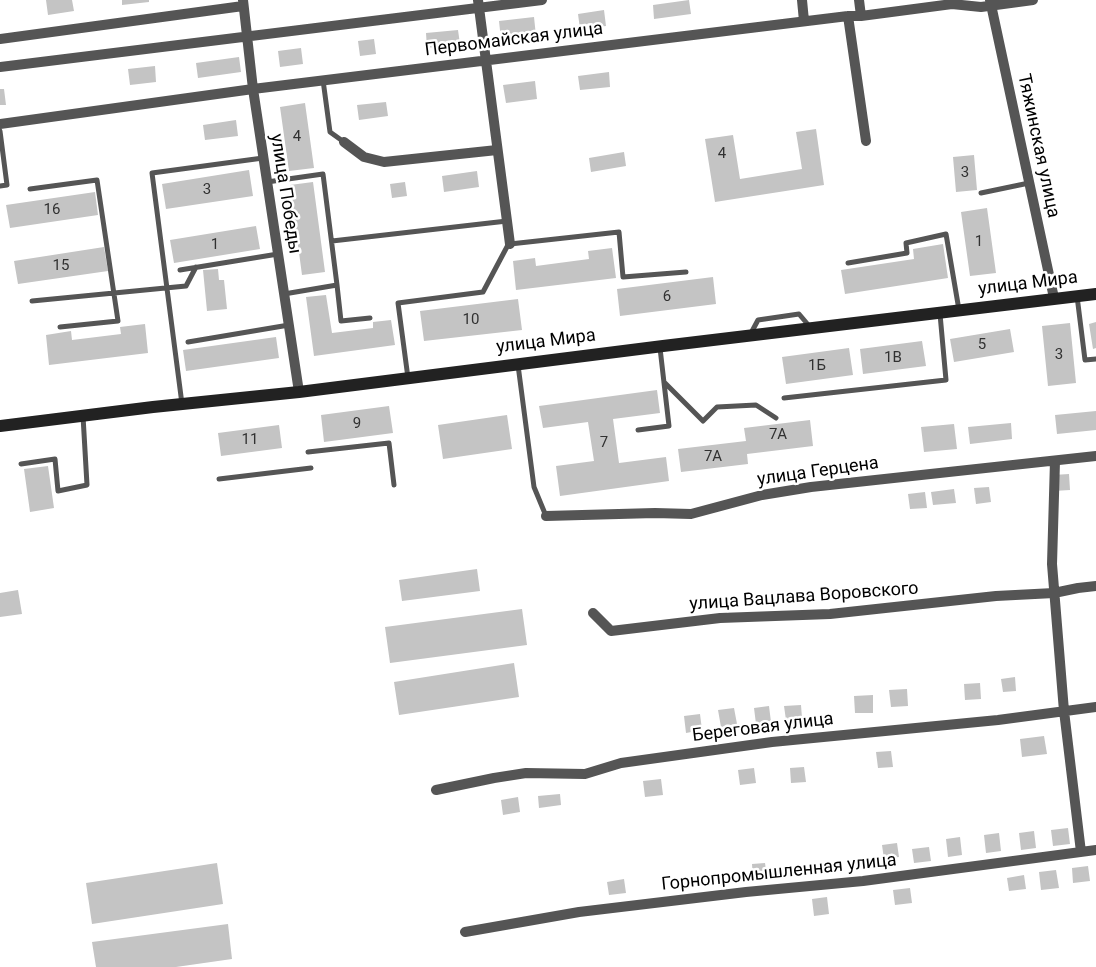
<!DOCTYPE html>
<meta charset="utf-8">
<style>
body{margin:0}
canvas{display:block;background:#fff}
</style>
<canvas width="1096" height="967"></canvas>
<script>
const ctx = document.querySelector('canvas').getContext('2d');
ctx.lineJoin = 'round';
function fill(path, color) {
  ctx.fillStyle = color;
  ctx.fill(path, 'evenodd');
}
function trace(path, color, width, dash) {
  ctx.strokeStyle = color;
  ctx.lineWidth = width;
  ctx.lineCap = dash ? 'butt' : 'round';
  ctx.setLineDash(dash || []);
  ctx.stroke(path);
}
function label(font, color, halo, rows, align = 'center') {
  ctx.font = font + ' Roboto,sans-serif';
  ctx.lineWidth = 5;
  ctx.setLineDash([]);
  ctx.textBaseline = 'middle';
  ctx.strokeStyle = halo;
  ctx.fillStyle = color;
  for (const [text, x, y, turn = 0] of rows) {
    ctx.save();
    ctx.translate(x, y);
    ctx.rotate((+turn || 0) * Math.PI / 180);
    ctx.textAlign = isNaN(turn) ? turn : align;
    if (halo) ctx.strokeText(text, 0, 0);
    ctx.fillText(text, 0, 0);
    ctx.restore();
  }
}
fill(new Path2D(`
 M46 0H72L74 11 48 15Z
 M122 0H149V2L122 5Z
 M689 0 691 14 654 19 653 5Z
 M604 10 606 26 580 29 578 14Z
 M534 17 536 36 501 40 499 21Z
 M458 30 460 44 427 48 426 33Z
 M374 39 376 54 360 56 358 41Z
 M301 48 303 64 280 67 278 51Z
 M239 57 241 72 198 78 196 63Z
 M155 66 156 82 130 85 128 69Z
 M609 72 610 87 580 90 578 76Z
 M535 81 537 99 506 103 503 85Z
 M0 89H4L6 105H0Z
 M386 102 388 116 359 120 357 105Z
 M305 103 314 168 289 171 280 107Z
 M236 120 238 136 205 140 203 125Z
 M816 129 824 185 715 202 705 139 733 135 740 179 802 169 796 132Z
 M624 152 626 166 591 172 589 158Z
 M974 155 977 190 956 192 953 157Z
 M249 170 253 196 166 209 162 184Z
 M477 171 479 187 444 192 442 176Z
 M313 182 325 272 302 275 290 185Z
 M405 182 407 196 392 198 390 184Z
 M95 192 98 215 10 228 6 205Z
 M987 208 996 273 970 276 961 212Z
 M256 226 260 249 174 263 170 240Z
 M943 244 948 278 845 294 841 270 914 259 913 249Z
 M104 247 108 271 18 284 14 261Z
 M612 248 616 278 516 290 513 261 535 258 536 266 589 259 588 251Z
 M218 269 219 280H224L227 309 207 311 203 270Z
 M713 277 716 304 620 316 617 289Z
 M326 295 332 333 373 328V322L391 320 395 345 314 356 306 297Z
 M518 299 522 330 424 341 420 311Z
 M1096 322V348L1093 349 1089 324Z
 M1070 323 1076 383 1048 386 1042 326Z
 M145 324 148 353 49 365 46 335 71 331 72 340 121 334 120 327Z
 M1010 329 1014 352 954 362 950 339Z
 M276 337 279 358 186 371 183 350Z
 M922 341 926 366 863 374 860 349Z
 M849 348 853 375 786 384 782 357Z
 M657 390 660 413 613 419 619 463 666 457 669 481 560 496 556 466 594 461 588 422 543 428 539 406Z
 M389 406 393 433 324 442 321 415Z
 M1096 411V430L1057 434 1055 415Z
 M507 415 512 449 443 459 438 425Z
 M810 420 813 446 747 454 748 464 681 472 678 449 746 441 744 428Z
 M1011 423 1012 439 970 444 968 427Z
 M954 424 957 449 924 452 921 427Z
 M279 425 282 448 221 456 218 433Z
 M48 466 54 508 30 512 24 469Z
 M1069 474 1070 490 1054 491 1053 475Z
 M989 487 991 502 976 504 974 488Z
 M954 489 956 503 933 505 931 492Z
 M925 492 927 508 910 509 908 494Z
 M477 569 480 591 402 601 399 580Z
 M18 590 22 614 0 617V593Z
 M522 609 527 645 390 663 385 627Z
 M514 663 519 697 399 715 394 682Z
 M1015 677 1016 691 1003 692 1001 679Z
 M980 683 981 699 965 700 964 684Z
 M907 689 908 706 891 707 889 690Z
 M873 695V713H855L854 696Z
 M801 705 802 718 786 720 784 706Z
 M769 706 771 722 756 724 754 708Z
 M734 708 737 724 721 727 718 710Z
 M700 714 702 730 686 733 684 716Z
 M1044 736 1047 754 1022 757 1020 739Z
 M891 751 893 767 878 768 876 752Z
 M804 767 806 782 791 783 790 768Z
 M754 768 756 783 740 785 738 770Z
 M661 779 663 795 645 797 643 781Z
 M560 794 561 805 539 808 538 796Z
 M518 797 520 812 503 815 501 800Z
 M1068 828 1070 844 1053 846 1051 830Z
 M1034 831 1036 848 1021 850 1019 833Z
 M999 833 1001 851 986 853 984 835Z
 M960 837 962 855 948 857 946 839Z
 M897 843 899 857 884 859 882 845Z
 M929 847 931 861 914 863 912 849Z
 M217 863 223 904 92 924 86 883Z
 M765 863 767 877 753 879 752 864Z
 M1088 866 1090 881 1073 883 1072 868Z
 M1056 870 1059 888 1041 890 1039 872Z
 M1024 875 1026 889 1009 891 1007 878Z
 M624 879 626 893 609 895 607 882Z
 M910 888 912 903 895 905 893 890Z
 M827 897 829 914 814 916 812 899Z
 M228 924 232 959 176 967H96L92 942Z`), '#c4c4c4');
trace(new Path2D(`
 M323 80 330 132 344 142
 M0 131 7 185 0 186
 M267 182 323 174 337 285
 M30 189 97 180 118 321 60 327
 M981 193 1029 183
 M332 241 507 221
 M510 244 619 232 623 277 686 272
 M848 263 907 253 906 243 946 234 959 310
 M180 270 278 254
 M284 294 337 285 341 321 370 318
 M1077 296 1085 360 1096 359
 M32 301 186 286 196 267
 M750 335 758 320 799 314 810 327
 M188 342 289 325
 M518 365 534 487 546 516
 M408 378 398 303 483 292 509 243
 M664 382 703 421 717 407 756 405 776 418
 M784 398 946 380 940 314
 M182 404 152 173 263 158
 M638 430 669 426 660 348
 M308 452 389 443 394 485
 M21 464 55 459 58 491 87 485 83 416
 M219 479 311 468`), '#555', 5);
trace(new Path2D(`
 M243 0 253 89 299 392
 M478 0 510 244
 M802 0 804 21
 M859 0 861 16
 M990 0 1054 298
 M848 16 866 141
 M0 39 243 6
 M0 67 542 0
 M0 124 253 89 848 16H861L952 4 981 7 1033 0
 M344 142 364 157 384 162 497 150
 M1055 461 1052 564 1064 711 1081 852
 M546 516 655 513 691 514 762 495 811 487 1096 456
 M593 613 611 631 720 618 830 614 996 596 1054 593 1078 588 1096 586
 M436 790 494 778 526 773 585 774 621 763 772 742 998 720 1096 707
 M465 932 579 912 746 892 863 881 1096 850`), '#555', 10);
trace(new Path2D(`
 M0 426 153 407 299 392 663 346 1096 294`), '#222', 12);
label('15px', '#313131', null, [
 ["4",297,137],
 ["4",722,154],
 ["3",965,173],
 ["3",207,190],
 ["16",52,210],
 ["1",979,242],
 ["1",215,245],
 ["15",61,266],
 ["6",667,297],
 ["10",471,320],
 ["5",982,345],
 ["3",1059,355],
 ["1В",893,358],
 ["1Б",817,366],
 ["9",357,424],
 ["7А",778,435],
 ["11",250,440],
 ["7",604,443],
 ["7А",713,457]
]);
label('18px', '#000', '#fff', [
 ["Первомайская улица",514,40,-7],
 ["Тяжинская улица",1038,146,78],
 ["улица Победы",285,194,81],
 ["улица Мира",1028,284,-7],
 ["улица Мира",546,342,-7],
 ["улица Герцена",818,472,-8],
 ["улица Вацлава Воровского",804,597,-4],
 ["Береговая улица",763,728,-7],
 ["Горнопромышленная улица",779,873,-6]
]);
</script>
